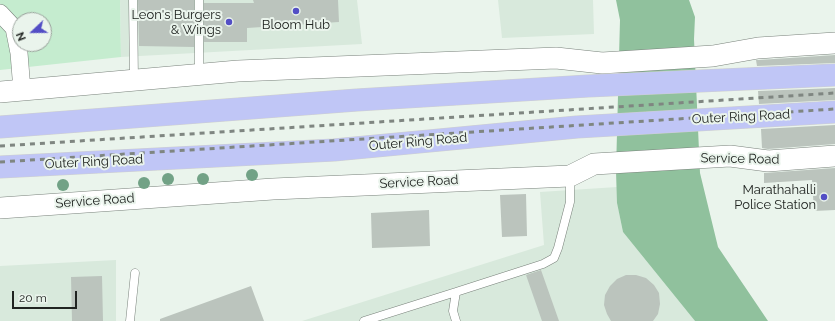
<!DOCTYPE html>
<style>
body{margin:0}
#map{position:relative;width:835px;height:321px;overflow:hidden;background:#eaf4ec;font-family:Raleway,sans-serif}
canvas{display:block}
.north{position:absolute;left:12px;top:12px;width:40px;height:40px;box-sizing:border-box;background:#eaf4ec;border:1px solid #99a19b;border-radius:50%;rotate:248deg;font-size:11px;font-weight:700;line-height:16px;text-align:center;color:#202421}
.north::after{content:'';display:block;margin:auto;width:14px;height:18px;background:#534ec5;clip-path:polygon(50% 0,100% 100%,50% 72%,0 100%)}
.scale{position:absolute;left:12px;top:291px;width:65px;height:18px;box-sizing:border-box;border:2px solid #202421;border-top:0;padding-left:5px;font-size:12px;line-height:14px;white-space:nowrap;color:#202421;-webkit-text-stroke:3px #eaf4ec;paint-order:stroke}
</style>
<div id="map">
<canvas width="835" height="321"></canvas>
<div class="north">N</div>
<div class="scale">20 m</div>
</div>
<script>
const ctx = document.querySelector('canvas').getContext('2d');
ctx.lineJoin = 'round';
function fill(path, color) {
  ctx.fillStyle = color;
  ctx.fill(path, 'evenodd');
}
function trace(path, color, width, dash) {
  ctx.strokeStyle = color;
  ctx.lineWidth = width;
  ctx.lineCap = dash ? 'butt' : 'round';
  ctx.setLineDash(dash || []);
  ctx.stroke(path);
}
function label(font, color, halo, rows, align = 'center') {
  ctx.font = font + ' Raleway,sans-serif';
  ctx.lineWidth = 4;
  ctx.setLineDash([]);
  ctx.textBaseline = 'middle';
  ctx.strokeStyle = halo;
  ctx.fillStyle = color;
  for (const [text, x, y, turn = 0] of rows) {
    ctx.save();
    ctx.translate(x, y);
    ctx.rotate((+turn || 0) * Math.PI / 180);
    ctx.textAlign = isNaN(turn) ? turn : align;
    if (halo) ctx.strokeText(text, 0, 0);
    ctx.fillText(text, 0, 0);
    ctx.restore();
  }
}
fill(new Path2D(`
 M120 0H357L362 44 121 57Z
 M498 0H593L594 34 502 38Z
 M617 187V203L623 232 695 321H302L544 245 540 192Z
 M116 260V321H0V266Z`), '#d8e9dc');
fill(new Path2D(`
 M0 0H120L121 57 0 70ZM20 20H44V44H20Z`), '#c5eccf');
fill(new Path2D(`
 M616 0H689L695 17 694 39 700 173 718 247 768 321H695L623 232 617 203 616 171 620 20Z`), '#90c19d');
fill(new Path2D(`
 M138 0H194V47L139 46Z
 M253 0H338L339 22 247 28V42H204V3H254Z
 M835 55V63L757 66 756 60H759Z
 M835 88V100L759 104 758 91Z
 M835 125V144L768 149 762 148 761 129Z
 M835 168V210L814 211 812 180 764 183V173Z
 M526 194 527 236 502 237 500 195Z
 M429 210 430 246 372 248 371 213Z
 M541 270 559 321H542L526 275Z
 M626 275H636L646 278 654 285 659 293 660 304 658 314 653 321H611L607 314 604 305 605 295 610 286 617 279Z
 M102 276 103 321H72L71 277Z
 M251 286 264 321H160V319Z`), '#bbc4bd');
const service = new Path2D(`
 M133 0 134 79
 M199 0V73
 M130 321 135 273
 M364 321 456 292
 M456 321 453 311 456 292 543 264 554 258 558 248 570 202V176`);
const minor = new Path2D(`
 M0 13 14 28 19 53 22 90`);
const tertiary = new Path2D(`
 M0 92 238 71 556 58 602 63 713 56 758 48 835 43
 M0 208 273 189 570 176 594 164 730 156 768 161 835 156`);
const trunk = new Path2D(`
 M0 127 357 100 588 86 835 75
 M0 167 334 150 577 127 835 112`);
trace(service, '#79827b', 9);
trace(minor, '#79827b', 18);
trace(tertiary, '#79827b', 22);
trace(trunk, '#cecfce', 23);
trace(service, '#fff', 8);
trace(minor, '#fff', 17);
trace(tertiary, '#fff', 21);
trace(trunk, '#c0c6f6', 22);
trace(new Path2D(`
 M0 146 835 93
 M0 162 835 109`), '#7f8681', 3, [5, 5]);
ctx.fillStyle = '#72a286';
for (const [x, y] of [
 [252,175],
 [168,179],
 [203,179],
 [144,183],
 [63,185]
]) {
  ctx.beginPath();
  ctx.arc(x, y, 6, 0, 2 * Math.PI);
  ctx.fill();
}
for (const [x, y, r, color] of [
 [296,11,4,"#534ec5"],
 [229,22,4,"#534ec5"],
 [824,197,4,"#534ec5"]
]) {
  const dot = new Path2D();
  dot.arc(x, y, r, 0, 2 * Math.PI);
  ctx.fillStyle = color;
  ctx.fill(dot);
  trace(dot, '#eaf4ec', 1.5);
}
label('13px', '#202421', '#eaf4ec', [
 ["Leon's Burgers",221,15],
 ["& Wings",221,30],
 ["Bloom Hub",296,25,"center"],
 ["Marathahalli",816,190],
 ["Police Station",816,205]
], 'right');
label('13px', '#202421', '#eaf4ec', [
 ["Outer Ring Road",741,117,-3],
 ["Outer Ring Road",418,142,-5],
 ["Service Road",740,159,1],
 ["Outer Ring Road",94,162,-3],
 ["Service Road",419,182,-3],
 ["Service Road",95,201,-4]
]);
</script>
